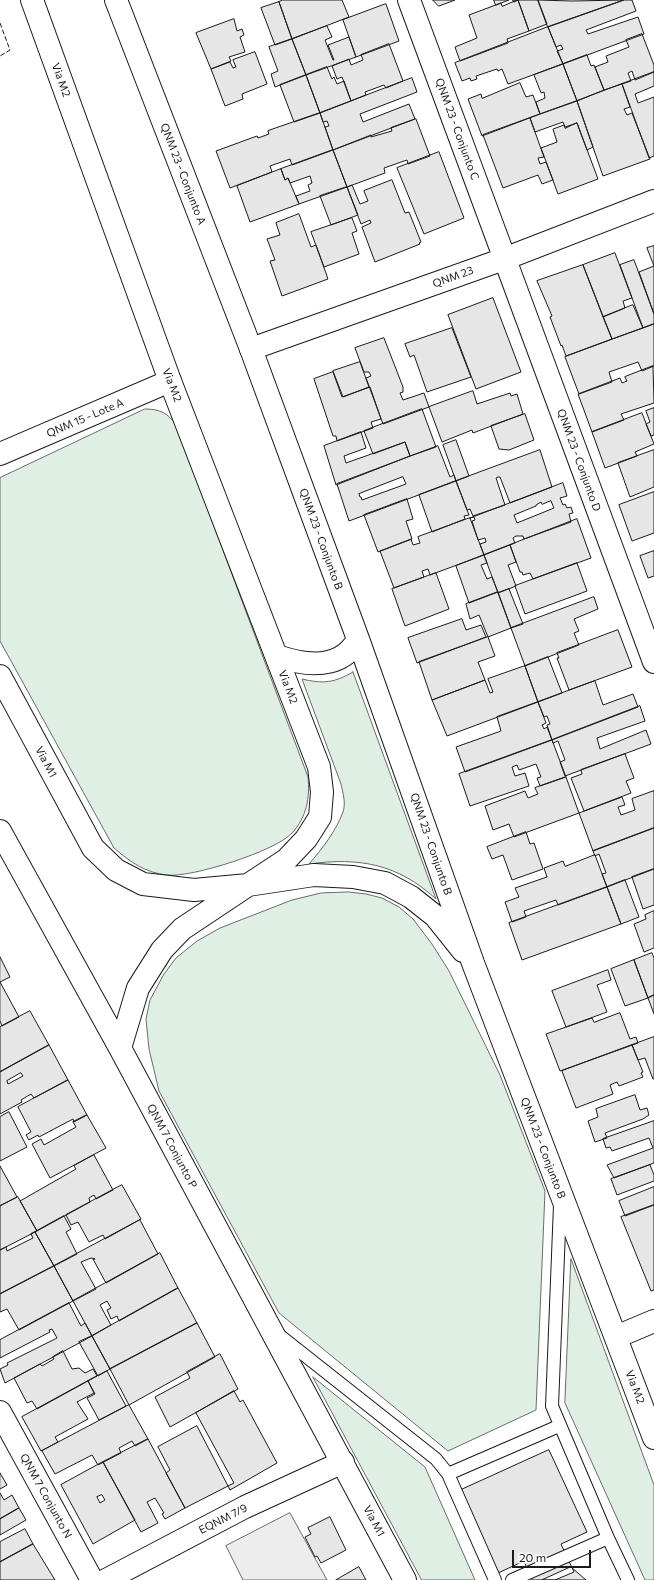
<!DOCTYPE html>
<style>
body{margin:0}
#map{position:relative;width:654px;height:1580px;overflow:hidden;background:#fff;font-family:Commissioner,sans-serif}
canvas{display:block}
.scale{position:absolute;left:512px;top:1550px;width:79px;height:18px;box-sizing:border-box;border:2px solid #1a1a1a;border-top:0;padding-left:5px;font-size:12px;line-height:14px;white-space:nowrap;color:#1a1a1a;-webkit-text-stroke:3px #fff;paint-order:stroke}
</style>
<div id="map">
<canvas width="654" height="1580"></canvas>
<div class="scale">20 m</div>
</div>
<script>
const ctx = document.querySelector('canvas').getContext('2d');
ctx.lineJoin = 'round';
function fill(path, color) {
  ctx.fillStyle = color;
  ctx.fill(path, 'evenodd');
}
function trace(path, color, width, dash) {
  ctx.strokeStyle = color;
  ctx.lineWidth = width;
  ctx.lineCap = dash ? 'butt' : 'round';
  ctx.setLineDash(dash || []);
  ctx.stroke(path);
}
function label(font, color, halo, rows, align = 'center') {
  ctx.font = font + ' Commissioner,sans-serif';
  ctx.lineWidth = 3;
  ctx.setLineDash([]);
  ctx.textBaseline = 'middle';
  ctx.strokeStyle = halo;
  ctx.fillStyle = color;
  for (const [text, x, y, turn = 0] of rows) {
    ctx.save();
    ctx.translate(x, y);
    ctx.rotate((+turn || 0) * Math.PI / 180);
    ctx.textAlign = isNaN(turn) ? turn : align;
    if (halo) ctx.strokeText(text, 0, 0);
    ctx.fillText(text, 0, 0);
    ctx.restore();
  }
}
const green = new Path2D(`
 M145 409C160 409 168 413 176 425L308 777C310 797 307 817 292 833 276 851 191 878 167 875 146 873 130 862 114 848L0 641V478Z
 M353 672 436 899C398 864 359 857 309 864 322 849 336 831 343 812 346 803 343 793 341 784L302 679C323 684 334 683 353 672Z
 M349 892 366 894 382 898 399 907 413 919 432 944 449 971 500 1075 545 1191 536 1410 448 1451 279 1313 159 1091 149 1049 146 1019 150 1000 164 974 176 958 197 941 220 928 292 900 321 893Z
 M571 1259 654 1485V1580H645L565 1403Z
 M313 1377 425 1467 475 1580H422Z`);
fill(green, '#e0efe3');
trace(green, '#6a6a6a', 1);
const parking = new Path2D(`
 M290 1513 327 1580H243L226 1546Z`);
fill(parking, '#ededed');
trace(parking, '#6a6a6a', 1);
const building = new Path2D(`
 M283 0H342L349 17 292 39 279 2Z
 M433 0H455L439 6Z
 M494 0H509L496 5Z
 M513 0H538L547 24 529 31 518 0 514 2Z
 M518 0 529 31 507 39 508 43 460 61 455 47 477 38 469 15 501 3 502 6Z
 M538 0 572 1 624 0 548 27Z
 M624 0H632L636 11 586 30 588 34 638 17 644 34 563 64 557 51 563 49 561 45 556 47 548 27Z
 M279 2 292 39 275 45 261 8Z
 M386 4 399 41 356 57 343 20Z
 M234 19 237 31 242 29 244 35 240 37 245 52 229 57 231 61 211 69 196 33Z
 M327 26 332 37 325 40 333 60H334L328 45 349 37 356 57 306 75 292 39Z
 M548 27 563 64 508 84 502 69 498 71 497 69 476 76 477 79 471 81 470 78 462 81 455 63Z
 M642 34 654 65V72L635 80 632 71 628 73 631 81 604 90 595 67 608 62 606 56 629 47 626 40Z
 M292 39 306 75 275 87 271 74 278 71 269 47Z
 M389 44 403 81 386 88 384 85 365 92 366 95 351 101 342 77 337 79 332 66 349 59 351 65 363 60 361 55Z
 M255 52 267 84 242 94 243 99 225 106 211 69 230 62 233 68 236 67 233 60Z
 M587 55 591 66 594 65 604 90 577 101 563 64Z
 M563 64 577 101 540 114 536 102 545 98 544 92 541 93 534 75Z
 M327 67 332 79 334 77 337 84 344 81 351 101 320 113 306 75Z
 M654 72V86L635 94 638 103 654 97V156L649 158 622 84Z
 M306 75 320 113 294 122 280 85Z
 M412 78 417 92 360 114 363 122 409 104 415 119 333 150 325 127 329 126 327 121 323 122 320 113Z
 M520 83 526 97 533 95 540 114 482 136 468 99 481 94 482 98Z
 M622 84 630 107 624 109 627 115 632 113 650 159 603 176 577 101Z
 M577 101 593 147 587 150 577 123 565 127 563 122 535 132 530 118Z
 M320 113 333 150 292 165 290 159 270 166 272 172 230 188 216 151 257 136 258 138 269 134 268 131Z
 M530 118 544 157 538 158 540 164 546 162 553 180 542 184 538 175 503 188 483 135Z
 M416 119 430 156 408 164 407 160 384 168 385 173 347 187 333 150 371 135V137L392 131 391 128Z
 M577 123 598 179 558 194 541 148 557 142 553 129 564 125 565 128Z
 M333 150 347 187 299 204 296 196 310 191 308 185 312 183 310 176 290 183 288 178 285 180 281 169Z
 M439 152 464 218 424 234 397 168Z
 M281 169 285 180 288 178 299 204 250 222 237 186Z
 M392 180 405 213 409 212 421 242 419 243 420 244 375 262 362 227 371 223 370 220 361 224 347 187 352 185 360 204 368 201 364 191Z
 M347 187 358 215 331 225 320 196Z
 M299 214 311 247 316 245 328 279 282 296 270 261 275 260 267 239 280 235 276 223Z
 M352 218 357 231 352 233 359 254 324 267 311 232Z
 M654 246V314L639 272 654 266 647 248Z
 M615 253 632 298 623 301 625 308 603 317 583 265Z
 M634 260 654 314V324L643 328 620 265Z
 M583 265 612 339 566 356 562 345 561 346 550 317 552 316 537 281Z
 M493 298 521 372 476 389 448 315Z
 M633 305 643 328 612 339 603 317Z
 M654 324V366L642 371 638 362 609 372 612 382 579 394 565 357Z
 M452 328 471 377 427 392 414 355 410 357 405 344Z
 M384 338 403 387V392L400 393 403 400 424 393 429 407 383 424 366 378 371 376 369 372H364L355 348Z
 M360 362 369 387 343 397 333 371Z
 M653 366 654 403 621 414 624 420 592 432 578 394 620 378 622 383 627 381 625 377Z
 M333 372 342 397 370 387 381 419 371 422 373 428 337 441 336 436H333L314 379Z
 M473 391 477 404 510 393 511 396 517 394 523 414 473 433 472 430 442 442 429 407Z
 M654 408V435L651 436 646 424 650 422 646 411Z
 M422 409 436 447 410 456 405 442 373 454 364 431Z
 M642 413 654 444 635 452 637 456 605 468 592 432Z
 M525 414 534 440 509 450 499 449 491 426Z
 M361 432 366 448 344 456 346 463 405 442 410 456 336 485 324 446Z
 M456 440 469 476 456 481 443 445Z
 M438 446 450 477 454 475 456 481 349 521 337 484ZM403 477 406 484 362 500 361 497H360L359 494Z
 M540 450 552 487 510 503 500 477H498L496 478 505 505 473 516 470 509 467 510 456 481Z
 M654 450V487L630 497 618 463Z
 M456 481 469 515 464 516 465 519 432 532 419 495Z
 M563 483 567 496 560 498 563 505 565 504 567 508 571 507 573 513 569 514 571 522 524 539 523 536H516L513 538 515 543 484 555 480 544 486 542 485 538 478 540 472 521 475 520 474 517 470 518ZM551 501 554 508 517 523 514 515 536 506V505L541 502 542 504Z
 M654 492V533L632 541 619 505Z
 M407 499 413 519 406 521 412 539 378 552 364 515Z
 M470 518 484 555 430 575 428 569 422 571 424 577 394 588 380 551 411 539 413 545 420 543 418 537Z
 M577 519 591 558 533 579 530 573 523 575 522 572H520L510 545Z
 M510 545 516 562 508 565 516 586 498 593 484 555Z
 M654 551V576L648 578 640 556Z
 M484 555 487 563 481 565 487 579 492 577 498 592 469 603 456 566Z
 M577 563 587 591 525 614 515 586Z
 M436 573 449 609 405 626 392 589Z
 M509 589 523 624 511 628 498 593Z
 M498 592 511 628 488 637 479 615 470 619 466 604Z
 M594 597 598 609 574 619 579 631 574 633 579 645 525 666 511 628Z
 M462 619 466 630 481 625 486 637 417 663 408 638Z
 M618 630 632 667 569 690 557 658H559L557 653Z
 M488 637 495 656 478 662 485 680 432 700 419 662Z
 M548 657 562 693 538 702 525 666Z
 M525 666 538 702 447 736 432 700 485 680 490 693 493 692 488 679Z
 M595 681 603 705 633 694 638 707 552 740 547 725 550 724 547 716 544 717 538 702Z
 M538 702 546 723 542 725 544 729 547 727 552 740 465 772 456 747 501 731 497 717Z
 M640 706 645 721 597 738 600 749 646 730 651 744 565 776 560 762 565 760 558 741 553 743 552 740Z
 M552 740 566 777 540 786 537 778 541 777 536 764 519 770 517 765 512 767 515 776 525 773 529 786 470 806 459 774Z
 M625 754 634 778 626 781 631 793 584 811 571 778 582 774 581 770Z
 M566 777 579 813 514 837 509 824 493 830 485 806 525 791 528 798 538 794 535 788Z
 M654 791V828L593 851 579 813 622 797 625 805 618 807 621 815 635 810 632 799Z
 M654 828V869L607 887 602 874 606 873 599 854 595 856 593 851Z
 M526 832 530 844 534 843 543 869 512 880 503 855 492 859 487 847Z
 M595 855 607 887 558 905 556 900 524 911 526 917 512 922 505 902 519 897 515 888 547 877 544 868 563 861 565 866Z
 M654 869V905L643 909 632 877Z
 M625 880 639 917 621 924 607 887Z
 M607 887 621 924 522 960 509 923Z
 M654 911V948L644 952 634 924 646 919 645 915Z
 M652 953 654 958V995L648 998 634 960Z
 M0 957 10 977 0 982Z
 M634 960 648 998 625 1006 611 969Z
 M608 970 611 980 597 985 607 1012 566 1027 552 991Z
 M0 982 19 1017 2 1026 0 1021Z
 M654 995V1014L648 998Z
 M30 1011 49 1045 0 1072V1027Z
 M620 1013 630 1039 636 1037 638 1043 560 1071 546 1034 592 1018 594 1022Z
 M654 1037V1079H653L645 1058 638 1060 632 1045Z
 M49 1045 68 1080 34 1098 31 1094 21 1100 22 1102 0 1114V1072ZM21 1073 23 1076 8 1084 7 1081Z
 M632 1045 643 1072 641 1073 643 1077 619 1086 617 1082 610 1085 613 1094 576 1108 562 1071Z
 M68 1080 87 1115 74 1122 73 1119 39 1137 38 1135 29 1140 26 1135 31 1132 18 1107Z
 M635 1095 640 1110 647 1108 649 1115 643 1119 605 1133 607 1138 595 1142 588 1121 598 1117 596 1109Z
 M9 1112 27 1147 0 1161V1117Z
 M87 1115 106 1148 50 1178 32 1144 41 1139 44 1145 76 1127 73 1122Z
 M654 1121V1163L614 1178 607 1165 653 1148 649 1138 612 1151 610 1147 606 1148 603 1139Z
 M94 1155 113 1190 96 1199 94 1195 89 1198 90 1202 37 1231 20 1201 76 1169 74 1166Z
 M650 1165 654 1175V1181L617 1195 611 1179Z
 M0 1166 17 1197 0 1206Z
 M122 1185 141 1219 105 1239 103 1235 89 1242 78 1222 71 1225 66 1215Z
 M654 1187V1205L625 1216 619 1201Z
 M18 1197 37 1231 0 1250V1206Z
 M654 1205V1290L651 1291 621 1217Z
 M64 1216 71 1229 66 1232 77 1254 54 1266 35 1232Z
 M140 1220 158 1254 106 1283 93 1259H95L91 1258 81 1262 96 1289 73 1301 54 1266Z
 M35 1232 54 1266 0 1294V1250L6 1247 7 1251 33 1238 31 1234Z
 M160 1253 178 1288 119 1321 117 1316 111 1319 107 1310 111 1308 107 1301 100 1305 111 1325 92 1336 73 1301Z
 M54 1266 73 1301 19 1330 7 1309 0 1312V1294Z
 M178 1288 197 1323 110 1369 92 1336Z
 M69 1303 81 1326 85 1323 92 1336 5 1383 0 1369 8 1365 7 1363 57 1338 52 1329 49 1330 50 1332 0 1358V1340Z
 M197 1323 215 1357 129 1405 110 1369Z
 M92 1336 110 1369 98 1376 79 1342Z
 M63 1351 72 1369 79 1368 85 1373 93 1369 97 1376 37 1409 32 1401 27 1403 14 1378 40 1364 42 1366 54 1359 53 1357Z
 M220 1354 238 1389 170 1427 155 1397 190 1378 187 1372Z
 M107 1371 126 1406 99 1420 87 1398 95 1394 88 1381Z
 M88 1381 94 1393 77 1402 88 1419 55 1437 58 1442 41 1451 22 1417Z
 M234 1391 240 1402 243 1400 277 1463 230 1490 228 1486 234 1483 196 1413Z
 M129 1405 148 1439 135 1446 132 1441 119 1448 121 1453 98 1465 92 1455 55 1474 42 1451Z
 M197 1426 228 1486 185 1508 166 1473 170 1470 158 1447Z
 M148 1439 185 1508 165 1519 162 1514 164 1513 155 1498 147 1502 158 1523 141 1532 103 1462Z
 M549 1450 587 1532 561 1544 574 1572 555 1580H532L524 1561 498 1573 461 1490Z
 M103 1462 135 1520 93 1544 61 1485ZM102 1495 105 1500 100 1503 97 1497Z
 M0 1473 7 1485 0 1489Z
 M0 1493 4 1500 12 1495 19 1508 0 1519Z
 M19 1508 26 1520 0 1535V1519Z
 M330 1517 346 1550 321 1563 317 1556 315 1557 305 1537 311 1534 308 1528Z
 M25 1529 33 1544 0 1562V1542Z
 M33 1544 55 1580H0V1562Z
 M359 1567 366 1580H336Z
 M571 1567 586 1580H542Z`);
fill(building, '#e6e6e6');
trace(building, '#1a1a1a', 1);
const service = new Path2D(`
 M560 1205 552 1406 608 1538 628 1580
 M279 1335 436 1459 448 1474 495 1580
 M448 1474 559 1426
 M512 1580 608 1538`);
const minor = new Path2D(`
 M409 0 654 662
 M251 349 504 259 654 201
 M0 454 170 381
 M616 1337 654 1321
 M0 1412 92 1580
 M106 1580 245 1507 343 1462`);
const secondary = new Path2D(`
 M116 0 251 349 358 639 473 963 654 1438
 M277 656C306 666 342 670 358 639
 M0 676 93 848 116 870 143 884 194 890 248 885 286 860 306 839 320 817 322 792 319 767 170 381 32 0
 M0 831 120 1048 405 1580
 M120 1048 138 988 162 950 182 929 248 885 314 875 353 877 385 883 411 897 435 916 463 951`);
trace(service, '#1a1a1a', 14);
trace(minor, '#1a1a1a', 24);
trace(secondary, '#1a1a1a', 24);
trace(service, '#fff', 12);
trace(minor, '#fff', 22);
trace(secondary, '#fff', 22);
trace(new Path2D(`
 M0 23 10 50 0 56`), '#1a1a1a', 1, [5, 2]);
label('11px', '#1a1a1a', '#fff', [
 ["Via M2",61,80,70],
 ["QNM 23 - Conjunto C",457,129,70],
 ["QNM 23 - Conjunto A",183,174,69],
 ["QNM 23",453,277,-20],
 ["Via M2",172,385,69],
 ["QNM 15 - Lote A",85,418,-23],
 ["QNM 23 - Conjunto D",579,460,70],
 ["QNM 23 - Conjunto B",321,539,70],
 ["Via M2",288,687,69],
 ["Via M1",46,762,62],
 ["QNM 23 - Conjunto B",431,844,71],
 ["QNM 7 Conjunto P",172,1146,62],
 ["QNM 23 - Conjunto B",543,1148,69],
 ["Via M2",635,1387,69],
 ["QNM 7 Conjunto N",46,1496,61],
 ["EQNM 7/9",223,1519,-27],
 ["Via M1",374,1521,62]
]);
</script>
